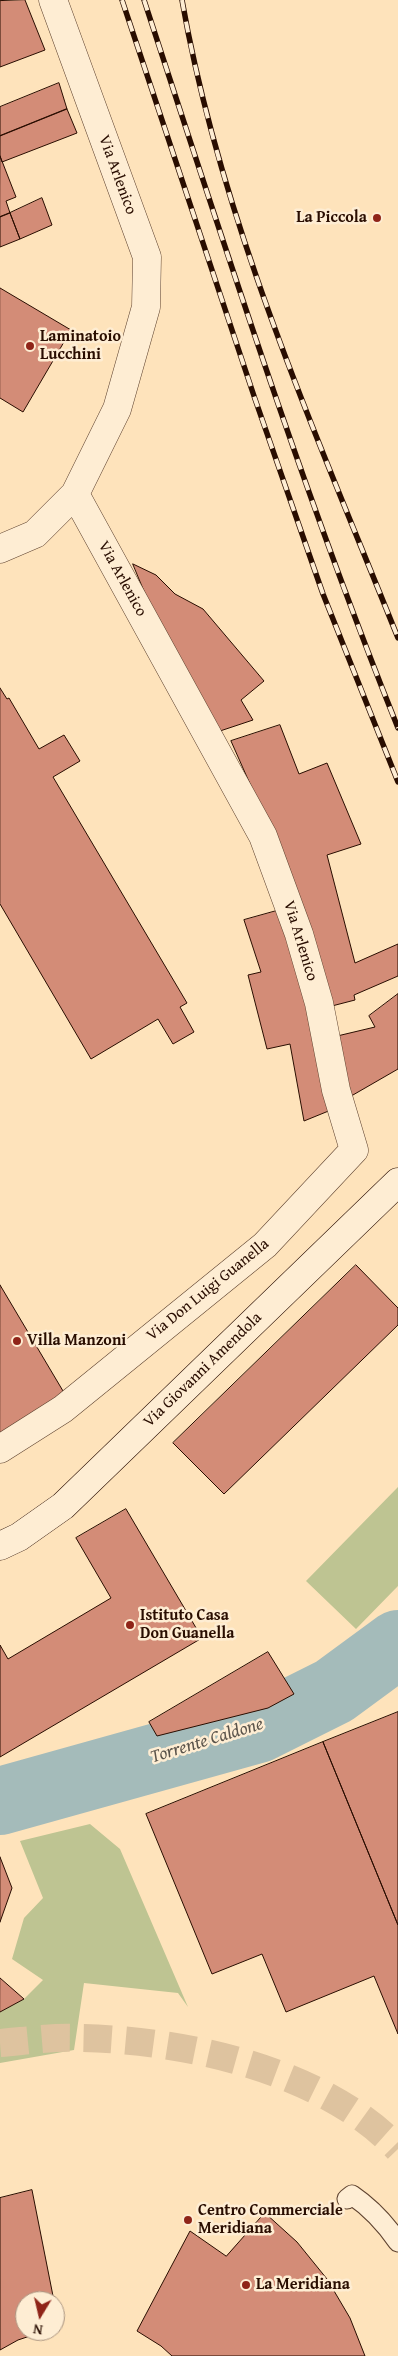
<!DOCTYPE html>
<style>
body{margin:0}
#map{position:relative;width:398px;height:2356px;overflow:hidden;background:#fee3bb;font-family:"Gentium Book Plus",serif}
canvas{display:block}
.north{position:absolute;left:15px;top:2291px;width:50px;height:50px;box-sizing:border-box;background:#feedd3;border:1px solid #a9937f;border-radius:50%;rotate:189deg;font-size:14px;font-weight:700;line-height:20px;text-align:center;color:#290d00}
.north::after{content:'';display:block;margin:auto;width:18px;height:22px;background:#8f2418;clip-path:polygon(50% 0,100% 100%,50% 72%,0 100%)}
</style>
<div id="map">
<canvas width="398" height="2356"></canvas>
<div class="north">N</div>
</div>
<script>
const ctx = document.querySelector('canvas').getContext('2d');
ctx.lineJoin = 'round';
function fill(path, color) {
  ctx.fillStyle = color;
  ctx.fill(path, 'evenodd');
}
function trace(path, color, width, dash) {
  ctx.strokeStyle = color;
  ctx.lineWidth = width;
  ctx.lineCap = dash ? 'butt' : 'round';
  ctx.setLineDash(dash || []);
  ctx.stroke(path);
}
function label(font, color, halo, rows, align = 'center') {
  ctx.font = font + ' "Gentium Book Plus",serif';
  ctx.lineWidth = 5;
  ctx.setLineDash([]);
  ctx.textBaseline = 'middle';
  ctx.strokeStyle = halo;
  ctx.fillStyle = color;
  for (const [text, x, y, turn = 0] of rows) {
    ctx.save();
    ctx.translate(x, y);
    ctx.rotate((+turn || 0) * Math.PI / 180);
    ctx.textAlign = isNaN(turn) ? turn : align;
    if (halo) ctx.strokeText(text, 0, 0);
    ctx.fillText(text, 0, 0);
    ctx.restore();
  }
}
fill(new Path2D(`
 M398 1487V1586L356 1629 306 1581Z
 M90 1824 120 1849 188 2007 178 1993 84 1983 74 2050 0 2063V2012L24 1999 43 1980 12 1959 24 1918 43 1898 20 1841Z`), '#bec492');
trace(new Path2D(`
 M0 1801 258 1729 334 1691 398 1644`), '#a4bbba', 68);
const building = new Path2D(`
 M25 0 45 50 0 67V1Z
 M59 83 67 109 0 136V107Z
 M67 109 77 133 2 162 0 156V136Z
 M0 156 16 197 6 201 10 213 0 217Z
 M42 198 52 225 20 239 10 213Z
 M10 213 20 239 0 247V217Z
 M0 288 71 330 23 412 0 398Z
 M133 564 156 575 175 594 203 609 264 681 241 700 253 720 220 731 151 608Z
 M0 688 7 699 9 698 39 749 64 735 80 761 53 777 187 1003 180 1007 194 1032 173 1044 158 1019 91 1059 0 904Z
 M280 725 299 774 327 763 361 844 327 855 355 963 398 944V976L354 995 355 1000 328 1007 289 872 231 741Z
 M280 910 321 1049 331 1110 304 1121 290 1044 267 1049 248 975 261 972 244 920Z
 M398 994V1069L346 1099 333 1037 375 1027 369 1016Z
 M356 1265 398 1308V1325L224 1494 173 1443Z
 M0 1285 66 1396 0 1435Z
 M126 1509 202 1638 0 1757V1645L8 1659 111 1598 76 1538Z
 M268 1652 294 1694 268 1708 157 1736 149 1722Z
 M398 1712V1925L323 1742Z
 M323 1742 398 1925V2034L374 1976 286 2012 262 1954 212 1974 146 1814Z
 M0 1857 12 1888 0 1922Z
 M0 1978 24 1999 0 2012Z
 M32 2190 54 2301H25V2331H45L18 2340 0 2350V2198Z
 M265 2213 297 2242 327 2279 350 2318 365 2356H172L161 2346 137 2331 190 2231 226 2256Z
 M55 2307 59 2329 55 2330Z`);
fill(building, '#d38c77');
trace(building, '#290d00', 1);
trace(new Path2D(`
 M0 2043C25 2041 51 2037 76 2038 182 2039 322 2069 398 2149`), '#dec39f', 28, [28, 14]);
const lane = new Path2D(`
 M347 2199 352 2195C371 2208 385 2223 398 2242`);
const street = new Path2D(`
 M0 549 35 534 75 494 117 409 146 307 147 257 53 0
 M0 1449 63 1409 265 1245 354 1150 336 1090 319 1003 299 934 263 836 75 494`);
const secondary = new Path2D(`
 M0 1546 19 1537 63 1506 398 1182`);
trace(lane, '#5e422f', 21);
trace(street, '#5e422f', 29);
trace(secondary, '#290d00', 29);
trace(lane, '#feedd3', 19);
trace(street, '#feedd3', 28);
trace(secondary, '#feedd3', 28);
const rail = new Path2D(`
 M122 0 255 399 323 594 398 782
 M144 0C224 244 302 489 398 728
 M182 0C221 222 315 431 398 638`);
trace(rail, '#290d00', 5.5);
trace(rail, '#feedd3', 4, [11]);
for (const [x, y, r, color] of [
 [377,218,5,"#8f2418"],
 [30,346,5,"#8f2418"],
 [17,1341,5,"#8f2418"],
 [130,1625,5,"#8f2418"],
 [188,2220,5,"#8f2418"],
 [246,2285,5,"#8f2418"]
]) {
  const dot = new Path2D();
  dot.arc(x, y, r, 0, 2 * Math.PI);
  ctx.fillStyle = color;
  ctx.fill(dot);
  trace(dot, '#feedd3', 2);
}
label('16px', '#290d00', '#feedd3', [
 ["Via Arlenico",117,175,70],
 ["Via Arlenico",122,579,61],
 ["Via Arlenico",300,941,73],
 ["Via Don Luigi Guanella",208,1290,-39],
 ["Via Giovanni Amendola",203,1370,-44]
]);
label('bold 16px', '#290d00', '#feedd3', [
 ["La Piccola",367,218,"right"],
 ["Laminatoio",40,337],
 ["Lucchini",40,355],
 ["Villa Manzoni",27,1341],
 ["Istituto Casa",140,1616],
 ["Don Guanella",140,1634],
 ["Centro Commerciale",198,2211],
 ["Meridiana",198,2229],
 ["La Meridiana",256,2285]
], 'left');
label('italic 18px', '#5a534a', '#feedd3', [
 ["Torrente Caldone",207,1741,-17]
]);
</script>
